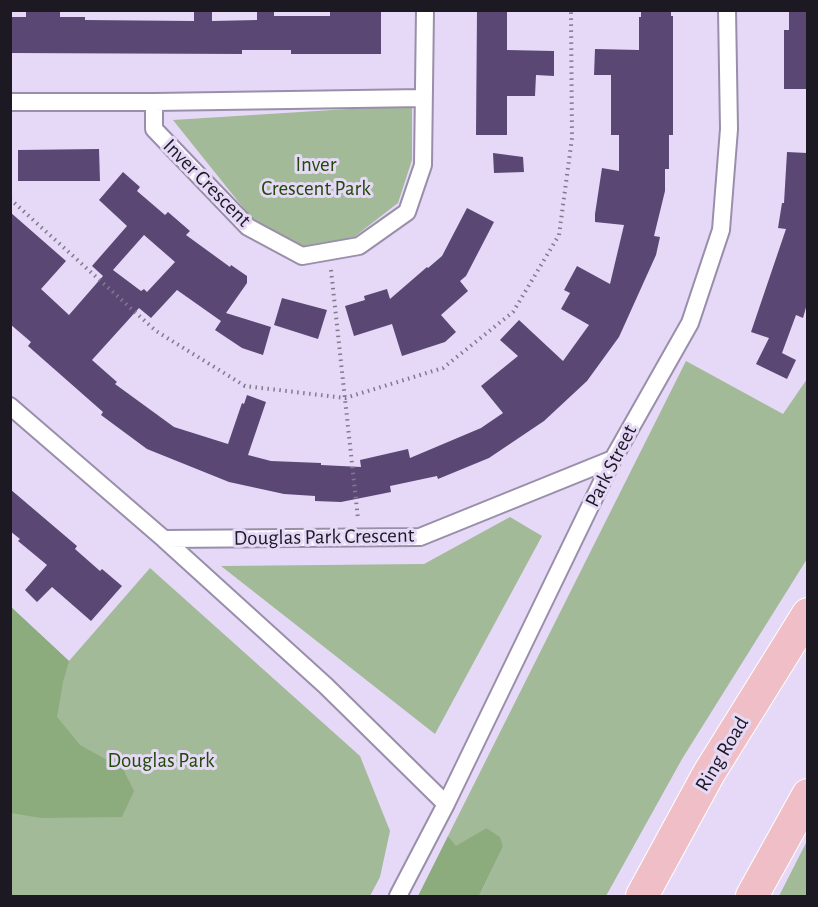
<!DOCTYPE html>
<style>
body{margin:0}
#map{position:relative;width:818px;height:907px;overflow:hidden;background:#e5d9f7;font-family:"Alegreya Sans",sans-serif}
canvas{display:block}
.frame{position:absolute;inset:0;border:12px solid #1d1923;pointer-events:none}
</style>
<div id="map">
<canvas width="818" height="907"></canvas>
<div class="frame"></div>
</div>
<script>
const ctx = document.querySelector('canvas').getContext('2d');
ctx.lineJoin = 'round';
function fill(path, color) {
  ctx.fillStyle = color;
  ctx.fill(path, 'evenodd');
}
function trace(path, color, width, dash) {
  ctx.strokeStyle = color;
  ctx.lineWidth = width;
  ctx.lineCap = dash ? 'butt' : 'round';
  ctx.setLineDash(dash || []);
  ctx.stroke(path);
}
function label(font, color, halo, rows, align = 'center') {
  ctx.font = font + ' "Alegreya Sans",sans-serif';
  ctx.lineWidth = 6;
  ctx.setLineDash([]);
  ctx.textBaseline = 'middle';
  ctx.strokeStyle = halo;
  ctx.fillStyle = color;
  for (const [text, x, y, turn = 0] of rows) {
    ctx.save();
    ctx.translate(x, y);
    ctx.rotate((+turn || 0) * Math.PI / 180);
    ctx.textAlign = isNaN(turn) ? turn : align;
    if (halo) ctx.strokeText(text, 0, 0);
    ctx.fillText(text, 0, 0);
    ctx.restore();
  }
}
fill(new Path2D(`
 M412 105V160L398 203 354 237 304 248 253 220 173 120Z
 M686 361 783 414 807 379V559L682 759 606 896H479L503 847 486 828 456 847 448 836Z
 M510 517 542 536 435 734 221 566 424 564Z
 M150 568 360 756 390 831 380 877 370 896H11L10 606 69 661Z
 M807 841V896H779Z`), '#a2ba97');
fill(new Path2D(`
 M10 606 69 661 63 682 57 717 80 745 123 769 134 791 122 817 41 818 11 813Z
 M486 828 500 837 503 847 479 896H418L448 836 456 846Z`), '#8cac7d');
fill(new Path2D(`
 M26 10H60V17H85V20L194 21V10H212V21L257 20V10H274V16H330V10H381V54H291V50H242V54L10 53V17H26Z
 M477 10H507V50L554 51V76L536 75 535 96H507V135H476Z
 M641 10H671V16H673V135H669V169H665V191L654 236 660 237 656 255 619 337 587 381 544 421 489 458 438 479 437 476 390 486 391 492 341 502 315 501V496L284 494 229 482 147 449 101 415 103 412 28 346 31 342 10 324V212L66 261 41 289 69 315 103 276 92 266 127 226 99 200 123 172 140 187 137 191 165 215 168 212 190 231 186 235 230 267 231 265 247 276V283L226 313 271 327 263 355 242 348 215 330 221 321 177 290 151 318 139 308 92 360 117 382 115 384 174 427 228 444 242 403 244 404 247 395 266 402 248 455 271 461 321 463V465L361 467 360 460 408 449 410 458 481 428 503 413 481 386 518 356 500 340 519 320 563 361 589 325 561 309 570 293 564 290 577 266 610 284 624 225 595 222V214L602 168 619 171V135H611V75H594L595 49 639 50V17H641ZM144 235 175 262 147 292 144 289 141 291 113 270Z
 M789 10H807V89H784V30H789Z
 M99 149 100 181H18V150Z
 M787 152 807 153V304L803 318 796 315 782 353 796 360 787 379 756 364 769 338 751 332 786 229 778 228 782 203H784Z
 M493 153 523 157 524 172 494 173Z
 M467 208 494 222 466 276 460 281 468 291 441 315 456 332 445 342 402 356 392 324 354 336 345 306 365 300 364 296 387 289 390 299 427 267 428 268 442 256Z
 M282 298 327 310 318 339 274 325Z
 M10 489 77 546 75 549 100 571 102 569 122 586 91 621 52 587 37 602 25 590 47 565 18 541 20 539 10 531Z`), '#5b4774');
const minor = new Path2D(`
 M10 102H154L423 98
 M154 102V129L248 227 302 256 359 246 407 212 423 165 425 10
 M10 406 164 539 326 686 446 804
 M164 539 420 537 613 459
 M398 896 446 804 613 459 690 323 721 230 729 129 727 10`);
const motorway = new Path2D(`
 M642 896 709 773 808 614
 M752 896 808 795`);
trace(minor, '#9a8faa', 20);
trace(motorway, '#fff', 34);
trace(new Path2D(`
 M10 199 156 331 245 386 345 398 443 368 513 312 559 235 572 138 571 10
 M331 270 358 519`), '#81798d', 4, [1.5, 4.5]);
trace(minor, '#fff', 16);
trace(motorway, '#f0bec7', 32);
label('21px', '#214a04', '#e5d9f7', [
 ["Inver",316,165],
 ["Crescent Park",316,189],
 ["Douglas Park",161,761]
]);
label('21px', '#1d1923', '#e5d9f7', [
 ["Inver Crescent",207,183,45],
 ["Park Street",611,466,-63],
 ["Douglas Park Crescent",324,537,-1],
 ["Ring Road",722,754,-59]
]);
</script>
